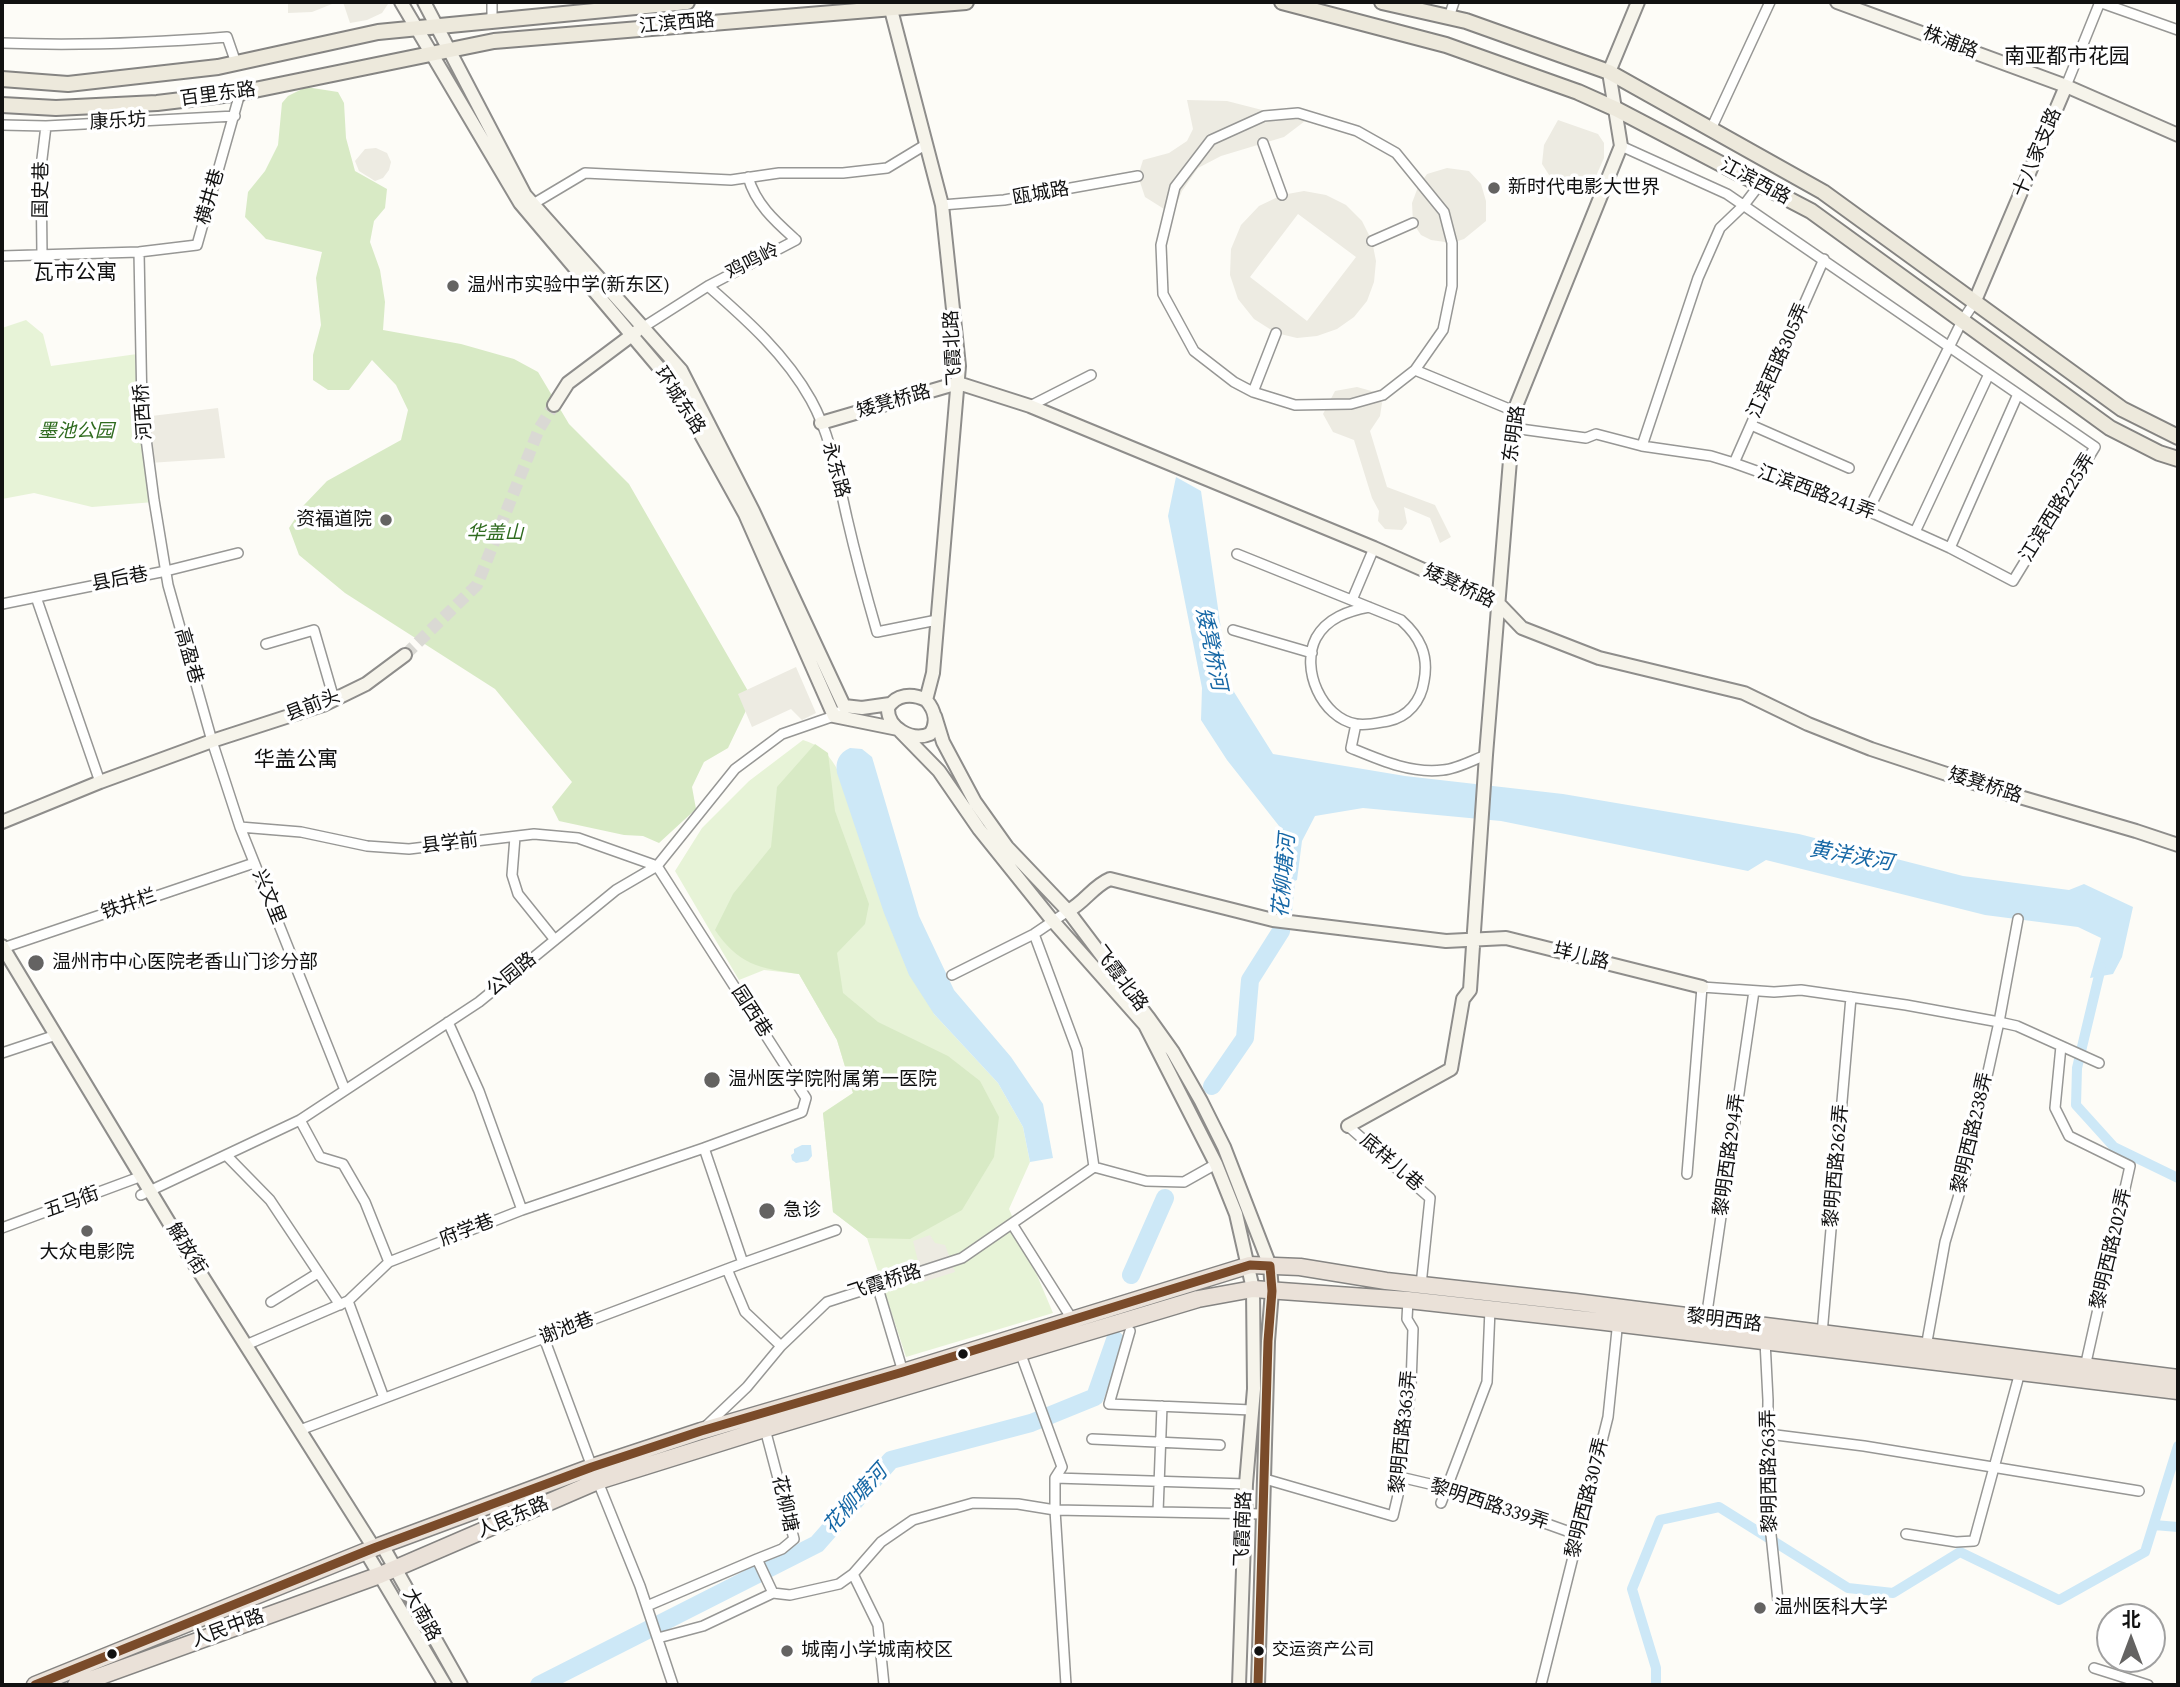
<!DOCTYPE html>
<meta charset="utf-8">
<style>
body{margin:0}
#map{position:relative;width:2180px;height:1687px;overflow:hidden;background:#fdfcf7;font-family:"Source Serif 4","Noto Sans SC",serif}
canvas{display:block}
.frame{position:absolute;inset:0;border:4px solid #111;pointer-events:none}
.north{position:absolute;left:2096px;top:1603px;width:70px;height:70px;box-sizing:border-box;background:#fff;border:2px solid #a0a0a0;border-radius:50%;rotate:0deg;font-size:19px;font-weight:700;line-height:28px;text-align:center;color:#111}
.north::after{content:'';display:block;margin:auto;width:24px;height:32px;background:#646362;clip-path:polygon(50% 0,100% 100%,50% 72%,0 100%)}
</style>
<div id="map">
<canvas width="2180" height="1687"></canvas>
<div class="frame"></div>
<div class="north">北</div>
</div>
<script>
const ctx = document.querySelector('canvas').getContext('2d');
ctx.lineJoin = 'round';
function fill(path, color) {
  ctx.fillStyle = color;
  ctx.fill(path, 'evenodd');
}
function trace(path, color, width, dash) {
  ctx.strokeStyle = color;
  ctx.lineWidth = width;
  ctx.lineCap = dash ? 'butt' : 'round';
  ctx.setLineDash(dash || []);
  ctx.stroke(path);
}
function label(font, color, halo, rows, align = 'center') {
  ctx.font = font + ' "Source Serif 4","Noto Sans SC",serif';
  ctx.lineWidth = 7;
  ctx.setLineDash([]);
  ctx.textBaseline = 'middle';
  ctx.strokeStyle = halo;
  ctx.fillStyle = color;
  for (const [text, x, y, turn = 0] of rows) {
    ctx.save();
    ctx.translate(x, y);
    ctx.rotate((+turn || 0) * Math.PI / 180);
    ctx.textAlign = isNaN(turn) ? turn : align;
    if (halo) ctx.strokeText(text, 0, 0);
    ctx.fillText(text, 0, 0);
    ctx.restore();
  }
}
fill(new Path2D(`
 M26 320 43 334 51 366 137 354 154 502 92 507 34 493 2 499V328Z
 M803 740C819 745 827 752 836 767L934 1014 998 1083 1023 1127 1030 1162 1009 1209 1053 1313 906 1357 867 1238 833 1212 823 1113 853 1093 837 1040 799 974 764 970 739 980 675 871 702 828 749 781Z`), '#e7f3d7');
fill(new Path2D(`
 M306 87 338 92 344 103 346 138 355 171 387 189 385 208 374 221 370 242 380 270 385 302 383 330 461 344 514 359 538 372 569 424 629 484 752 698 728 748 704 762 692 787 696 809 659 843 643 836 624 835 559 821 552 807 572 782 495 689 345 593 299 555 289 528 304 505 327 481 401 440 408 410 396 385 372 360 349 390H328L313 380V355L321 325 316 278 322 252 266 239 245 217 248 192 265 171 278 145 282 103 288 96Z
 M815 744 828 753 835 811 869 904 865 924 837 953 843 993 878 1022 948 1056 980 1081 999 1117 994 1157 962 1210 910 1239 867 1238 833 1212 823 1113 853 1093 837 1040 799 974C759 968 739 965 715 930L733 894 771 847 777 787Z`), '#d8eac5');
fill(new Path2D(`
 M288 2H337L312 12 288 13Z
 M343 2H388V4L382 13 367 20 350 23Z
 M1187 100 1227 101 1305 121 1284 137 1221 156 1198 168 1182 191 1172 214 1145 197 1138 176 1143 160 1169 153 1187 141 1193 129Z
 M1558 120 1598 134 1604 143V158L1588 194 1551 178 1542 164 1544 145Z
 M376 148 387 153 391 162 389 170 383 178 375 181 359 171 355 161 365 149Z
 M1447 168 1469 171 1481 184 1486 201V221L1464 239 1452 243 1431 240 1421 235 1413 223 1412 203 1418 187 1427 174Z
 M1304 191 1326 195 1346 205 1362 221 1372 241 1376 261 1374 282 1367 301 1354 317 1337 329 1317 336 1297 338 1276 333 1254 319 1238 299 1230 275 1231 249 1241 225 1259 206 1282 195ZM1298 214 1356 257 1307 321 1250 277Z
 M1357 387 1375 392 1382 403 1380 416 1370 431 1387 487 1435 505 1451 537 1440 543 1430 518 1404 507 1407 523 1402 530 1385 529 1378 521 1379 511 1372 498 1354 440 1333 432 1323 414 1335 391Z
 M218 408 225 458 149 463 143 417Z
 M796 667 816 713 802 720 791 709 752 727 738 694Z
 M930 1235 935 1243 945 1245 955 1272 923 1282 913 1241Z`), '#edebe2');
fill(new Path2D(`
 M1176 477 1201 491 1229 684 1273 754 1405 776 1563 794 1799 834 1963 876 2069 890 2084 884 2133 907 2122 957 2113 974 2090 978 2101 938 2078 927 1985 915 1766 860 1748 871 1501 821 1363 808 1315 816 1302 841 1297 880 1279 886 1283 831 1227 760 1201 720 1202 688 1168 516Z
 M850 748 862 749 872 757 919 916 954 990 1011 1057 1043 1104 1053 1158 1030 1162 1023 1127 998 1083 934 1014 909 975 884 913 837 773C835 761 839 753 850 748Z
 M802 1145H811L812 1156 808 1161 796 1163 792 1160 791 1155 794 1153V1149Z`), '#cde8f7');
trace(new Path2D(`
 M2101 967 2077 1068 2076 1105 2114 1147 2178 1178
 M2154 1525 2178 1527
 M1656 1685V1668L1632 1589 1660 1520 1719 1507 1848 1588 1893 1593 1960 1552 2059 1600 2145 1552 2178 1446`), '#cde8f7', 10);
trace(new Path2D(`
 M1212 1086 1245 1038 1250 980 1281 931 1288 861
 M1131 1275 1165 1198
 M539 1685 817 1544 891 1460 1031 1423 1095 1397 1115 1340`), '#cde8f7', 18);
trace(new Path2D(`
 M405 655 477 585 539 429 554 405`), '#dad9d4', 12, [12, 6]);
const street = new Path2D(`
 M2099 2 2178 30
 M1449 17 1454 2
 M492 19V2
 M2 43C77 46 152 43 227 37L236 63
 M2066 86 2100 2
 M1298 113 1357 131 1396 153 1444 212 1452 243V286L1443 330 1415 370 1383 395 1351 404 1295 405 1253 392 1234 382 1194 351 1163 294 1161 245 1175 187 1211 140 1264 116Z
 M2 125 46 126 235 116
 M1711 129 1770 2
 M1263 143 1282 195
 M1621 146 1727 194 2095 447 2013 581 1950 548
 M533 204 585 173 731 180 779 173H843L887 168 925 145
 M942 205 1004 200 1138 176
 M1372 241 1413 223
 M139 252 142 408 154 500 168 585 212 741 240 827 345 1090
 M42 255 41 167 46 126
 M2 256 139 252 197 245 240 93
 M708 286C747 320 786 355 811 400 831 436 838 479 847 518 856 557 866 594 877 632L937 620
 M642 328 708 286 796 240C776 222 756 205 748 177
 M1415 370 1514 411
 M1253 392 1276 333
 M1030 406 1091 375
 M1751 425 1849 468
 M1513 428 1586 438 1596 434 1642 446 1711 456 1734 463 1868 511 1950 548 2018 394
 M1642 446 1698 278 1720 228 1744 205 1760 184
 M1734 463 1824 259
 M1868 511 1962 321 1974 303
 M1915 532 1989 374
 M1237 554 1401 620C1420 637 1429 655 1424 681 1421 701 1408 717 1388 721 1377 723 1367 726 1356 724 1322 718 1300 669 1316 638 1327 618 1348 611 1369 607
 M36 597 100 782
 M1352 600 1374 548
 M2 604 166 571 238 553
 M1233 630 1312 653
 M266 644 314 630 334 699
 M1356 724 1351 748C1380 760 1411 774 1443 770 1457 769 1473 760 1486 755
 M240 827 301 832 367 846 409 849 534 834 578 838 657 866
 M515 837 512 875 518 894 555 940
 M657 866 806 1098 802 1112 704 1148 743 1263
 M1034 934 1077 1050 1094 1167
 M3 948 254 863
 M952 975 1034 934 1068 911
 M448 1022 479 1091 522 1210
 M2061 1046 2055 1108 2069 1136 2130 1166 2085 1367
 M2 1053 56 1035
 M300 1120 320 1157 343 1164 365 1202 389 1262
 M1348 1126 1430 1198 1421 1285
 M226 1155 270 1200 340 1305
 M1687 1174 1702 987 1774 992 1801 990 1906 1005 1999 1022 2017 1026 2099 1063
 M141 1195 300 1120 479 1002 616 890 657 866 735 769 782 734 834 716 838 712
 M1012 1224 1072 1319
 M2 1228 142 1176
 M727 1269 745 1312 781 1346
 M877 1285 903 1372
 M348 1301 384 1398
 M271 1302 318 1273
 M1706 1319 1754 991
 M1130 1331 1109 1404 1252 1410
 M1822 1334 1851 997
 M544 1338 592 1467 640 1586 673 1685
 M1765 1341 1768 1400 1767 1497 1778 1601
 M246 1345 348 1301 389 1262 522 1210 704 1148
 M1926 1347 1945 1242 1966 1171 1999 1022 2018 919
 M1020 1352 1062 1467 1055 1478V1510L1066 1685
 M705 1427 747 1387 781 1346 827 1302 962 1258 1094 1167 1146 1181 1184 1182 1216 1164
 M300 1430 743 1263 836 1230
 M1768 1434 1864 1446 2139 1491
 M1092 1439 1220 1445
 M1400 1477 1447 1488 1578 1535
 M1055 1478 1246 1484
 M1265 1479 1393 1516 1398 1495 1411 1385 1413 1329 1407 1319 1408 1300
 M1441 1503 1487 1382 1490 1309
 M1158 1512 1162 1406
 M1906 1534 1956 1542 1974 1541 2020 1372
 M757 1559 782 1549 794 1539 765 1429
 M853 1574 878 1625 884 1685
 M647 1606 757 1559 773 1593
 M658 1638 703 1626 773 1593 790 1595 839 1584 853 1574 881 1542 913 1520 973 1503 1018 1504 1055 1510 1263 1514
 M2094 1668 2148 1685
 M1541 1685 1608 1417 1618 1320`);
const secondary = new Path2D(`
 M401 2 520 203 673 384 745 514 834 716 898 729 939 771 979 829 1052 920 1145 1025 1216 1164 1236 1214 1253 1289 1254 1389 1246 1484 1239 1685
 M424 2 525 195 681 370 753 511 844 706 862 708 890 704
 M889 2 942 205 959 366 933 673 926 700C935 710 938 723 930 734 912 742 887 728 888 708 896 694 912 693 926 700
 M1837 2 2066 86 2178 135
 M1974 303 2066 86
 M554 405 568 383 636 332
 M821 423 958 383 1030 406 1374 548 1498 603 1522 628 1599 658 1744 693 1808 724 1871 749 1989 788 2136 831 2178 845
 M935 716 943 742 975 802 1007 847 1068 911 1148 1017 1173 1052 1201 1101 1224 1147 1270 1266 1272 1291 1268 1341 1258 1685
 M2 822 100 782 212 741 323 705 366 684 405 655
 M1068 911C1085 902 1093 886 1110 879L1273 920 1446 941 1506 938 1702 987
 M2 946 185 1249 374 1548
 M1348 1126 1451 1069 1463 999 1470 990 1486 755 1514 411 1621 146 1609 72 1638 2
 M382 1545 461 1685
 M366 1552 445 1685`);
const primary = new Path2D(`
 M1282 2 1446 45 1578 92 1616 109 1811 211 2110 428 2159 453 2178 459
 M1382 2 1466 21 1609 72 1823 192 2122 409 2178 437
 M2 79 68 84 218 67 378 32 687 2
 M2 105 56 108 157 103 240 93 494 41 966 2`);
const highway = new Path2D(`
 M35 1685 374 1548 592 1467 701 1431 903 1372 1250 1265 1300 1267 1386 1281 1575 1302 2178 1378
 M76 1685 380 1575 598 1481 761 1430 1198 1299 1253 1289 1408 1300 1597 1321 2178 1391`);
trace(street, '#979795', 12);
trace(secondary, '#8e8d8b', 16);
trace(primary, '#858482', 18);
trace(highway, '#858482', 19);
trace(street, '#fffffe', 9);
trace(secondary, '#f6f4eb', 12);
trace(primary, '#ede9dc', 14);
trace(highway, '#eae1d8', 16);
trace(new Path2D(`
 M35 1685 374 1548 592 1467 701 1431 903 1372 1250 1265 1270 1266 1272 1291 1268 1341 1258 1685`), '#7a4b2a', 9);
for (const [x, y, r, color] of [
 [1494,188,7,"#646362"],
 [453,286,7,"#646362"],
 [386,520,7,"#646362"],
 [36,963,9,"#646362"],
 [712,1080,9,"#646362"],
 [767,1211,9,"#646362"],
 [87,1231,7,"#646362"],
 [963,1354,6,"#111"],
 [1760,1608,7,"#646362"],
 [787,1651,7,"#646362"],
 [1259,1651,6,"#111"],
 [112,1654,6,"#111"]
]) {
  const dot = new Path2D();
  dot.arc(x, y, r, 0, 2 * Math.PI);
  ctx.fillStyle = color;
  ctx.fill(dot);
  trace(dot, '#fff', 2.5);
}
label('17px', '#111', '#fff', [
 ["交运资产公司",1272,1651]
], 'left');
label('19px', '#111', '#fff', [
 ["江滨西路",677,24,-5],
 ["株浦路",1950,43,21],
 ["百里东路",218,95,-8],
 ["康乐坊",118,122,-3],
 ["十八家支路",2038,153,-67],
 ["江滨西路",1755,182,28],
 ["国史巷",42,190,-89],
 ["瓯城路",1041,194,-10],
 ["横井巷",211,197,-74],
 ["鸡鸣岭",753,262,-27],
 ["飞霞北路",954,348,-93],
 ["江滨西路305弄",1779,361,-66],
 ["环城东路",679,401,57],
 ["矮凳桥路",894,402,-16],
 ["河西桥",144,412,-94],
 ["东明路",1515,434,-82],
 ["永东路",835,470,75],
 ["江滨西路241弄",1816,493,20],
 ["江滨西路225弄",2058,508,-58],
 ["县后巷",120,580,-11],
 ["矮凳桥路",1459,587,25],
 ["高盈巷",188,656,74],
 ["县前头",313,706,-21],
 ["矮凳桥路",1985,786,18],
 ["县学前",450,844,-7],
 ["兴文里",268,897,68],
 ["铁井栏",129,905,-19],
 ["垟儿路",1581,957,14],
 ["公园路",512,975,-39],
 ["飞霞北路",1120,979,53],
 ["园西巷",751,1012,57],
 ["黎明西路238弄",1973,1133,-77],
 ["黎明西路294弄",1730,1155,-82],
 ["底样儿巷",1391,1163,41],
 ["黎明西路262弄",1837,1166,-85],
 ["五马街",72,1203,-20],
 ["府学巷",467,1231,-21],
 ["解放街",186,1249,58],
 ["黎明西路202弄",2112,1249,-77],
 ["飞霞桥路",885,1283,-18],
 ["黎明西路",1724,1321,7],
 ["谢池巷",567,1329,-21],
 ["黎明西路363弄",1404,1432,-84],
 ["黎明西路263弄",1770,1471,-91],
 ["黎明西路307弄",1588,1498,-76],
 ["花柳塘",784,1504,77],
 ["黎明西路339弄",1489,1505,18],
 ["人民东路",513,1518,-23],
 ["飞霞南路",1244,1529,-88],
 ["大南路",421,1615,61],
 ["人民中路",228,1629,-20]
]);
label('19px', '#111', '#fff', [
 ["新时代电影大世界",1508,188],
 ["温州市实验中学(新东区)",467,286],
 ["资福道院",372,520,"right"],
 ["温州市中心医院老香山门诊分部",52,963],
 ["温州医学院附属第一医院",728,1080],
 ["急诊",783,1211],
 ["大众电影院",87,1253,"center"],
 ["温州医科大学",1774,1608],
 ["城南小学城南校区",801,1651]
], 'left');
label('italic 19px', '#2f6b1f', '#fff', [
 ["墨池公园",76,432],
 ["华盖山",495,534]
]);
label('21px', '#111', '#fff', [
 ["南亚都市花园",2067,58],
 ["瓦市公寓",75,274],
 ["华盖公寓",296,761]
]);
label('italic 21px', '#1768a6', '#fff', [
 ["矮凳桥河",1210,649,78],
 ["黄洋浃河",1851,857,10],
 ["花柳塘河",1285,876,-85],
 ["花柳塘河",856,1500,-48]
]);
</script>
